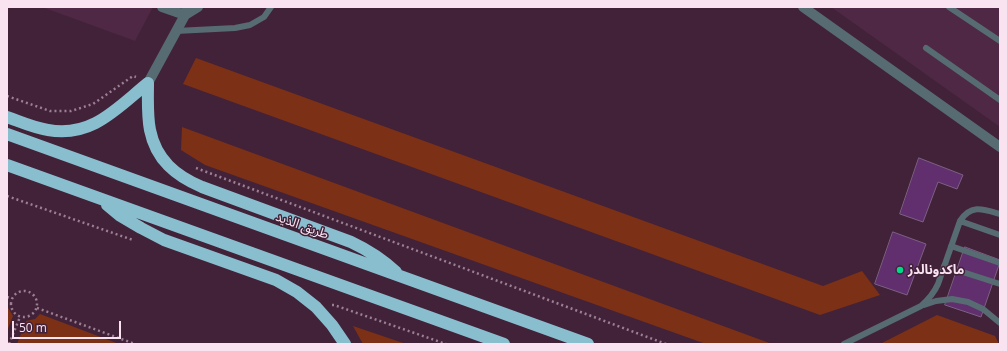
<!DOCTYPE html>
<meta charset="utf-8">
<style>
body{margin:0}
#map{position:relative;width:1007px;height:351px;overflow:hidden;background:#422239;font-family:"Open Sans",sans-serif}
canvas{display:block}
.frame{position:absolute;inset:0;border:8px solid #f9e3f1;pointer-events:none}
.scale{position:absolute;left:12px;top:321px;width:109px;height:18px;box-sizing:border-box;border:2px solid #f9e3f1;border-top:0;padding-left:5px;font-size:12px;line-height:14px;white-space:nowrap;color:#f9e3f1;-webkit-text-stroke:3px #422239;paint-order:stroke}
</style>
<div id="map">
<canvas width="1007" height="351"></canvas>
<div class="frame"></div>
<div class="scale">50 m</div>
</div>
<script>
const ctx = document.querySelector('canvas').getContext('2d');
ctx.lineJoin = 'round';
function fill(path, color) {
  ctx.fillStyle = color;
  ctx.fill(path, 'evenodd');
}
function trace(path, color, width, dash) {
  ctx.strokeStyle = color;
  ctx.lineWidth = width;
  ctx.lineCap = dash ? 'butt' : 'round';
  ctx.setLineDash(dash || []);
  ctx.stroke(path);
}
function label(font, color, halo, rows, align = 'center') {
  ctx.font = font + ' "Open Sans","Noto Sans Arabic",sans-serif';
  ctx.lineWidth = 3;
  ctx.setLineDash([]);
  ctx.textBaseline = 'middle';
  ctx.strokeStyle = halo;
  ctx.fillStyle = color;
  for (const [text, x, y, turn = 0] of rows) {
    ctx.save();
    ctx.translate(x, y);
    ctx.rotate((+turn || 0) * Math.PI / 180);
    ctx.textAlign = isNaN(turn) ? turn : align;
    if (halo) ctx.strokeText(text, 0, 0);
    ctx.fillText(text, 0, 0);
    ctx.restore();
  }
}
fill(new Path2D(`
 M42 7H153L135 41Z
 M831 7H1000V127Z`), '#4e2844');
fill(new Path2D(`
 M196 58 823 286 862 271 880 295 820 315 183 84Z
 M182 127 772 344H706L205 165 181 150Z
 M7 306 13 316 7 331Z
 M40 314 119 344H17L26 321 35 319Z
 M937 315 995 336 999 344H880Z
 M353 326 406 344H363Z`), '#7c3016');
const building = new Path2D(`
 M919 158 963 175 957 189 938 182 923 222 900 214Z
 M893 232 926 244 907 295 875 284Z
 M965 247 1000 260V262L981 317 945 305Z`);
fill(building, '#612e6e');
trace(building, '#7b6183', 1);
trace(new Path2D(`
 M7 96 50 111H71L93 104 133 76 136 77
 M196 168 666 344
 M7 196 133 240
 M11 304a13 13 0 1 1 26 0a13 13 0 1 1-26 0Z
 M7 297 11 298
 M332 305H334L446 344
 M37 308 135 344
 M9 344 20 317`), '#9b7f92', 2.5, [2, 3]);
trace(new Path2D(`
 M949 7 1000 41
 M176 31 235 28 250 25 264 17 271 7
 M926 48 1000 100
 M960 221 1000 235
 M951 246 1000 263
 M944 266 1000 284
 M924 305 936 301 952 299 968 302 983 309 1000 323
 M844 344 921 306C929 299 934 293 938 284L960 221C971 204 983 209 1000 214`), '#566b72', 6);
trace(new Path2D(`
 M162 7 185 15 198 7
 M803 7 1000 147
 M148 83 185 15 187 7`), '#566b72', 10);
trace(new Path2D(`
 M148 83C148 99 147 115 150 130 156 160 176 176 202 187L351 242C368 250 382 259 396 272
 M7 117C21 122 34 128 48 130 92 138 117 108 148 83
 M7 134 588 344
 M7 165 504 344
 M107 205 119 215 141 228 164 240 276 280 297 292 316 307 332 325 345 344`), '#88bece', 12);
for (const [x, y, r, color] of [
 [900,270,4,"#00d98c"]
]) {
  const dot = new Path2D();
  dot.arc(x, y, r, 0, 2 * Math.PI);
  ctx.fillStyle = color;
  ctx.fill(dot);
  trace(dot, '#422239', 1.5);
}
label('13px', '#f9e3f1', '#422239', [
 ["طريق الذيد",302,226,20]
]);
label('bold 13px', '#f9e3f1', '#422239', [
 ["ماكدونالدز",908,270]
], 'left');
</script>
